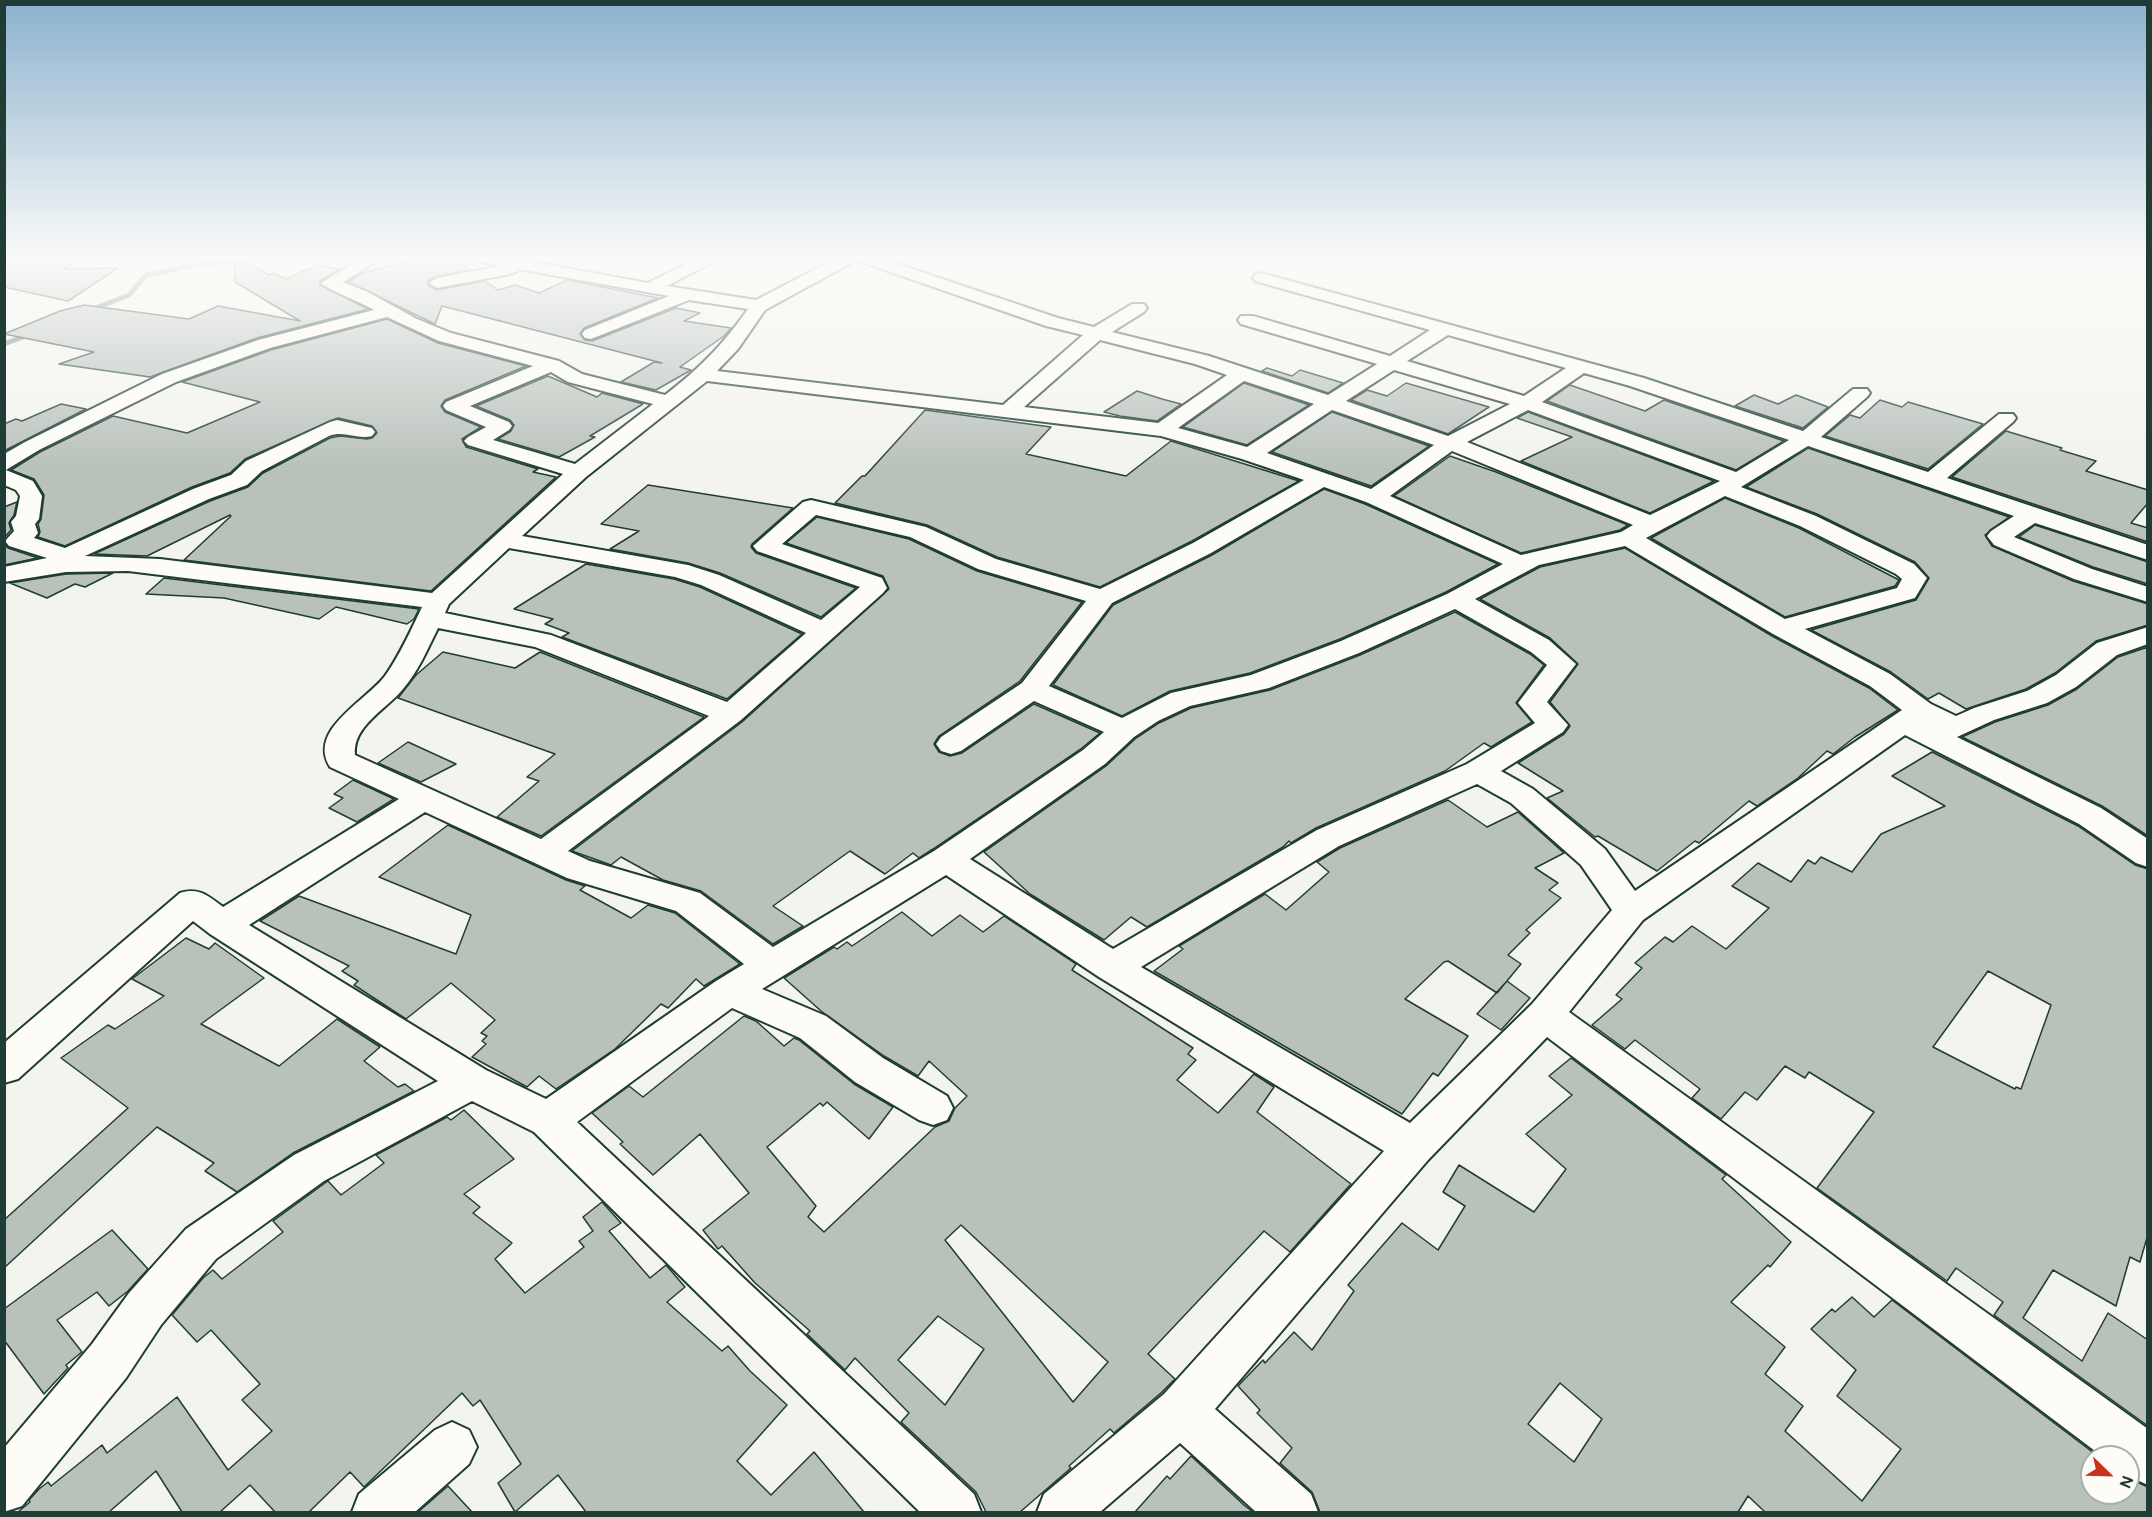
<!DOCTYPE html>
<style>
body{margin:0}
#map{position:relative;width:2152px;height:1517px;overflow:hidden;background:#f4f4ef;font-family:"Balsamiq Sans",sans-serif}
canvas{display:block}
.frame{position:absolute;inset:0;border:6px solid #1f3d34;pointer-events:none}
.north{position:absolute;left:2080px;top:1445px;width:60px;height:60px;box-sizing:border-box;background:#fdfcf7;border:2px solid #a4b0a9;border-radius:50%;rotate:113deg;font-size:16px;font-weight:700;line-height:24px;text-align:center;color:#1f3d34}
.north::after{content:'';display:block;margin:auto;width:21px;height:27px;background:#c8321e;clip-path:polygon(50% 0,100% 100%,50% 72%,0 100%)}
</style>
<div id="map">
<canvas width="2152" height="1517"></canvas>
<div class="frame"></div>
<div class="north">N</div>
</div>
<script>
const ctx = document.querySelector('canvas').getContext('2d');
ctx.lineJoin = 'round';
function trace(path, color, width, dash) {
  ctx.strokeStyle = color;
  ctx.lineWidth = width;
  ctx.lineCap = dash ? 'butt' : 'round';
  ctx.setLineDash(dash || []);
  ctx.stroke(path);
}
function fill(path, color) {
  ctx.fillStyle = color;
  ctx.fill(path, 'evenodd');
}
trace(new Path2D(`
 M88 311 129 295 146 275 204 263 239 262 251 258
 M4 344 33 333`), '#6e8179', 5);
const building = new Path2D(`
 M54 258H81L64 269 118 268 68 301 4 287V260Z
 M418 258H430L449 266 462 264 470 270 437 276 428 281V285L437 290 485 281 498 290 515 285 539 293 567 280 658 298 584 328 580 334 585 340 592 341 676 308 700 313 684 321 731 328 724 336 680 367 691 370 656 390 621 382 654 362 662 363 442 306 435 324 348 282 363 273Z
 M249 263 269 275 273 273 286 279 317 265 340 269 320 281V285L368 309 257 338 150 377 59 364 94 352 4 334 60 311 84 305 189 319 218 306 300 321 235 282V266Z
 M387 319 438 343 526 366 445 400 441 406 445 412 481 427 462 439 466 447 538 469 533 472 556 477 431 591 184 560 231 516 230 515 147 556 94 554 210 501 248 487 263 473 330 438 340 436 367 439 372 438 377 433 372 426 338 418 245 459 230 473 192 487 65 546 38 537 40 532 38 524 41 519 44 495 34 479 11 470 40 452 113 416 187 433 260 402 182 382 271 350Z
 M1267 368 1292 376 1300 370 1343 383 1328 393 1262 371Z
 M548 376 597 397 602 393 643 404 590 436 595 437 559 457 498 439 511 431 514 425 510 420 476 406Z
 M1244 383 1309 405 1247 445 1183 427Z
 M1406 383 1489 407 1448 434 1351 400 1367 390 1387 396Z
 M1570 385 1645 411 1664 400 1784 441 1736 470 1547 401Z
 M1137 391 1162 399 1181 404 1157 421 1120 416 1104 412Z
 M1754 395 1778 404 1796 395 1828 407 1803 428 1735 406Z
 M1880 400 1902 407 1908 402 1983 424 1928 469 1825 436 1850 415 1860 418Z
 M61 404 86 409 4 451V424L16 419 22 421Z
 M925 410 1051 427 1026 454 1126 476 1171 441 1299 481 1192 541 1100 587 997 557 927 525 835 503 862 476H865Z
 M1332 412 1429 446 1371 486 1272 452Z
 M1528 412 1714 481 1650 513 1521 461 1572 437 1517 418Z
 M2006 431 2062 448 2060 450 2096 461 2086 471 2148 490V503L2131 523 2148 528V542L1952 477Z
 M1808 448 2009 517 1985 535 1992 546 2073 581 2148 604V625L2096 641 2055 673 2026 689 1966 709 1939 693 1928 699 1891 672 1811 630 1916 600 1929 578 1915 562 1817 514 1746 487Z
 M1450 456 1496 472 1628 525 1620 530 1521 553 1394 496Z
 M648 485 793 508 752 544 751 547 756 553 856 588 821 617 720 573 688 563 610 549 639 531 601 524Z
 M1324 489 1365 504 1498 564 1446 592 1340 639 1250 673 1170 691 1122 716 1053 685 1113 605 1212 555Z
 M1725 498 1799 528 1899 580 1895 586 1785 617 1651 538Z
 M17 502 14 515 9 523 11 530 4 538V507Z
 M817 517 909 539 977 571 1082 602 1020 681 939 736 934 744 939 752 950 756 962 753 1034 704 1100 733 1082 748 933 849 919 858 913 853 885 874 850 851 773 906 803 926 773 944 701 891 663 880 621 857 611 865 572 851 742 722 889 589 883 576 786 543Z
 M2035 525 2148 562V584L2093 567 2019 537Z
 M4 544 8 548 38 558 4 565Z
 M1625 548 1772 636 1869 688 1898 710 1855 737 1833 754 1827 751 1798 778 1757 806 1749 801 1699 843 1695 841 1657 871 1598 836 1595 837 1547 798 1563 791 1518 763 1564 734 1570 726 1550 702 1578 664 1550 638 1480 599 1540 567Z
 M586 564 674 579 700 587 802 634 727 699 562 637 569 633 545 624 553 619 514 609Z
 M113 573 85 587 75 584 47 598 10 583 66 574Z
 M164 578 419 609 414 619 407 624 336 607 319 619 224 598 146 594Z
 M1455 612 1530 654 1544 665 1516 703 1532 722 1491 747 1484 743 1445 771 1316 828 1291 843 1289 841 1283 847 1147 927 1131 917 1104 940 1030 894 984 852 1106 766 1135 739 1159 723 1191 708 1270 690 1360 655Z
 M2148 647V836L2102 806 1962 737 1995 722 2048 705 2077 689 2118 657Z
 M443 652 515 668 540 652 704 717 541 836 497 817 539 781 527 777 555 754 398 698 416 675Z
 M408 742 456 764 421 782 378 763Z
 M1932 752 2078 826 2135 865 2148 869V1234L2140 1262 2130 1257 2116 1306 2053 1270 2023 1318 2082 1361 2108 1313 2148 1340V1426L1994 1315 2003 1302 1956 1268 1947 1281 1817 1188 1874 1112 1809 1072 1805 1078 1785 1066 1757 1100 1745 1092 1721 1119 1692 1098 1700 1089 1635 1040 1625 1049 1592 1025 1622 999 1616 995 1642 968 1635 963 1665 937 1673 942 1692 926 1726 949 1769 908 1732 886 1758 863 1791 882 1808 860 1815 864 1821 857 1852 872 1881 834 1945 806 1892 776ZM1988 971 2051 1005 2021 1089 2016 1087 2015 1089 1933 1047Z
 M353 780 394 799 357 822 329 808 343 798 334 794Z
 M1448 800 1487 827 1518 812 1564 853 1535 868 1558 883 1549 890 1561 898 1526 930 1530 933 1508 955 1521 964 1497 993 1448 961 1444 962 1405 999 1468 1036 1438 1076 1433 1073 1402 1114 1154 971 1183 949 1179 946 1265 894 1286 910 1329 872 1317 862 1340 848Z
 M448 825 566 880 585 886 580 890 631 918 648 905 675 913 740 964 704 986 696 979 668 1008 661 1004 615 1049 556 1089 539 1076 527 1087 472 1057 486 1044 482 1041 487 1036 481 1033 495 1020 451 983 406 1019 354 985 358 981 342 971 349 966 260 921 299 896 456 954 471 915 379 877Z
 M902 912 932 936 960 915 983 932 1004 916 1076 964 1072 970 1193 1048 1188 1054 1196 1060 1177 1080 1218 1113 1254 1074 1274 1087 1257 1112 1351 1184 1290 1252 1264 1231 1148 1354 1175 1379 1162 1392 1114 1433 1110 1429 1069 1466 1071 1468 1020 1512H986L976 1492 901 1422 909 1413 855 1358 845 1370 807 1334 810 1331 755 1283 722 1246 718 1249 703 1230 749 1193 700 1134 653 1175 620 1144 623 1142 592 1113 629 1086 643 1097 744 1016 756 1021 784 1046 794 1038 799 1040 854 1084 893 1107 869 1139 827 1102 823 1106 820 1103 767 1147 816 1206 808 1217 824 1232 935 1127 949 1121 955 1108 967 1096 929 1061 918 1076 884 1056 821 1011 784 978 834 947 837 949 847 942 852 946ZM961 1225 1108 1362 1073 1402 945 1240ZM938 1316 984 1349 945 1405 898 1360Z
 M186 938 209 949 215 943 264 978 201 1024 279 1066 337 1019 380 1047 364 1061 398 1087 405 1084 414 1091 293 1153 237 1192 205 1171 214 1163 157 1127 4 1268V1220L128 1108 61 1058 108 1025 115 1029 164 996 132 979Z
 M1507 981 1530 998 1501 1030 1477 1014Z
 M1571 1058 1726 1175 1722 1179 1791 1242 1770 1267 1768 1265 1731 1302 1785 1347 1765 1374 1803 1406 1785 1431 1862 1501 1901 1449 1837 1396 1856 1370 1811 1329 1832 1309 1835 1312 1852 1297 1874 1317 1892 1300 2099 1457H2092V1493H2128V1478L2148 1487V1512H1765L1748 1496 1738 1512H1320L1312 1492 1280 1463 1292 1448 1257 1413 1260 1410 1238 1386 1263 1360 1265 1363 1294 1332 1312 1350 1354 1291 1348 1285 1402 1223 1438 1250 1465 1206 1443 1192 1459 1165 1534 1212 1566 1169 1526 1134 1572 1095 1549 1076ZM1560 1383 1602 1419 1574 1462 1528 1424Z
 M464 1110 514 1159 464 1194 480 1207 473 1213 512 1243 495 1259 525 1293 584 1247 579 1241 593 1231 583 1217 602 1202 621 1223 609 1231 650 1278 666 1265 685 1287 667 1302 722 1351 728 1346 750 1371 787 1405 737 1461 771 1495 814 1452 864 1512H586L558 1475 515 1512 498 1483 521 1464 480 1400 473 1406 462 1393 364 1487 350 1472 309 1512H275L250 1485 220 1512H182L156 1471 109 1512H18L30 1502 29 1500 39 1489 48 1482 51 1486 102 1445 107 1453 177 1397 228 1470 272 1431 242 1400 260 1384 211 1330 197 1342 172 1315 203 1278 213 1270 222 1279 283 1232 273 1221 325 1183 328 1181 341 1195 384 1163 376 1155 447 1117 451 1120Z
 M112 1230 148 1269 128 1291 109 1306 97 1292 57 1320 82 1352 66 1365 68 1368 44 1394 4 1340V1309Z
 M1191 1456 1245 1506 1253 1512H1135L1167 1476 1170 1479Z
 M448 1486 472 1512H418Z`);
fill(building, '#b9c1bb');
trace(building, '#1f3d34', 1.5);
const street = new Path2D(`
 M362 258H382L343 282 368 292 417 319 451 333 559 361 582 374 665 395C699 369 723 345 748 309L689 300 591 339 585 338 582 334 585 330 669 296 518 269 516 272 510 274 437 288 429 283 437 278 501 266 475 261 473 258H511L648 283 697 258H717L715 261 667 286 756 300 837 258H857L855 261 765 310 738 349 717 371 1003 405 1083 335 1046 326 859 261 857 258H880L1058 318 1094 327 1132 304H1144L1147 308 1144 312 1112 332 1209 356 1328 395 1377 364 1241 324 1238 320 1241 316H1253L1390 356 1430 330 1255 281 1253 278 1255 275 1261 273 1644 378 1803 431 1853 389H1867L1870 393 1867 397 1821 437 1928 472 1999 414H2013L2016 418 2013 422 1947 478 2148 545V560L2035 523 2014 537 2092 569 2148 587V602L2074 579 1994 545 1987 536 1991 531 2014 516 1808 446 1741 487 1816 516 1914 564 1927 578 1915 598 1805 629 1890 674 1931 704 1956 716 1974 708 2027 691 2056 675 2097 643 2148 627V644L2117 655 2076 687 2047 703 1994 720 1957 737 2101 808 2148 839V867L2136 863 2079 824 1905 735 1643 920 1569 1012 2148 1429V1485L2128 1476V1457H2103L1547 1037 1428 1160 1215 1409 1311 1494 1318 1512H1256L1180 1443 1100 1512H1037L1044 1494 1164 1394 1384 1151 1099 977 946 875 762 989 826 1016 883 1058 947 1096 953 1108 947 1120 933 1125 919 1120 855 1082 800 1038 732 1008 577 1122 974 1494 981 1512H920L534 1132 472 1101 324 1181 216 1259 161 1325 126 1378 22 1506 4 1512V1448L92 1344 129 1293 186 1229 294 1155 438 1081 210 934 193 921 18 1079 4 1083V1043L180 893C199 887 208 896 223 907L399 799 330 767C307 730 366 701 385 676 400 655 411 630 422 607L128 571 66 572 4 582V567L47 558 9 546 5 541 14 531 11 522 16 516 20 496 16 490 4 485V454L25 442 162 374 258 340 374 310C363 303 326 289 321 283ZM387 317 439 341 533 366 446 402 443 406 446 410 486 427 468 437 464 441 468 445 563 474 432 593 160 559 85 556 209 499 247 485 262 471 329 436C344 430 357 440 372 436L375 432 372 428 337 420 330 422 246 461 231 475 193 489 65 548 34 538 38 533 35 524 39 519 42 496 33 481 6 470 39 450 176 382 270 348ZM1448 335 1566 368 1524 396 1407 361ZM1100 340 1195 364 1227 375 1158 423 1024 407ZM1394 370 1510 404 1448 436 1346 401ZM551 372 568 382 653 404 575 464 493 440 509 430 512 426 509 422 470 406ZM1584 373 1630 386 1789 440 1736 472 1542 402ZM707 381 1161 436 1242 459 1304 480 1193 543 1100 589 996 559 926 527 811 500 803 502 753 546 757 551 860 587 821 620 719 575 688 565 522 536 586 477ZM1244 381 1314 404 1247 447 1178 428ZM1332 410 1434 445 1371 489 1267 453ZM1528 410 1720 481 1650 515 1467 442ZM1452 451 1633 525 1621 532 1521 555 1390 496ZM1324 487 1366 502 1503 564 1447 594 1341 641 1251 675 1171 693 1122 718 1049 686 1112 603 1211 553ZM1725 496 1800 526 1896 574 1902 579 1897 588 1785 619 1646 538ZM816 515 910 537 978 569 1086 601 1022 683 941 737 936 744 941 751 951 754 961 751 1034 701 1104 732 1083 750 934 851 773 947 700 893 590 861 568 851 741 720 883 593 887 588 882 578 782 544ZM1625 546 1773 634 1870 686 1902 710 1635 891 1605 849 1533 789 1501 771 1563 732 1568 725 1547 702 1576 664 1549 640 1475 599 1539 565ZM509 548 675 577 701 585 806 633 727 702 551 635 445 613 449 604ZM1455 609 1531 652 1547 665 1518 703 1535 723 1467 764 1317 830 1113 949 970 859 1105 764 1134 737 1158 721 1190 706 1269 688 1359 653ZM438 628 535 647 709 716 541 839 355 755C352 726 387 709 403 689 418 672 428 648 438 628ZM1477 784 1511 803 1581 865 1612 910 1532 1004 1410 1123 1141 967 1339 846ZM425 812 567 878 676 911 744 964 716 981 546 1099 486 1070 249 925Z
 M452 1422 469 1430 477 1447 469 1464 415 1512H352L359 1494 435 1430Z`);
trace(street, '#1f3d34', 4);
fill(street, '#fdfcf7');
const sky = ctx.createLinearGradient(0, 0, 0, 470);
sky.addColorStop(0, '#8cb2ce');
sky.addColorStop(0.55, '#fafaf8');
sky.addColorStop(1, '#fafaf800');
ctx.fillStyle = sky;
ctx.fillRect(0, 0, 2152, 470);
</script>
